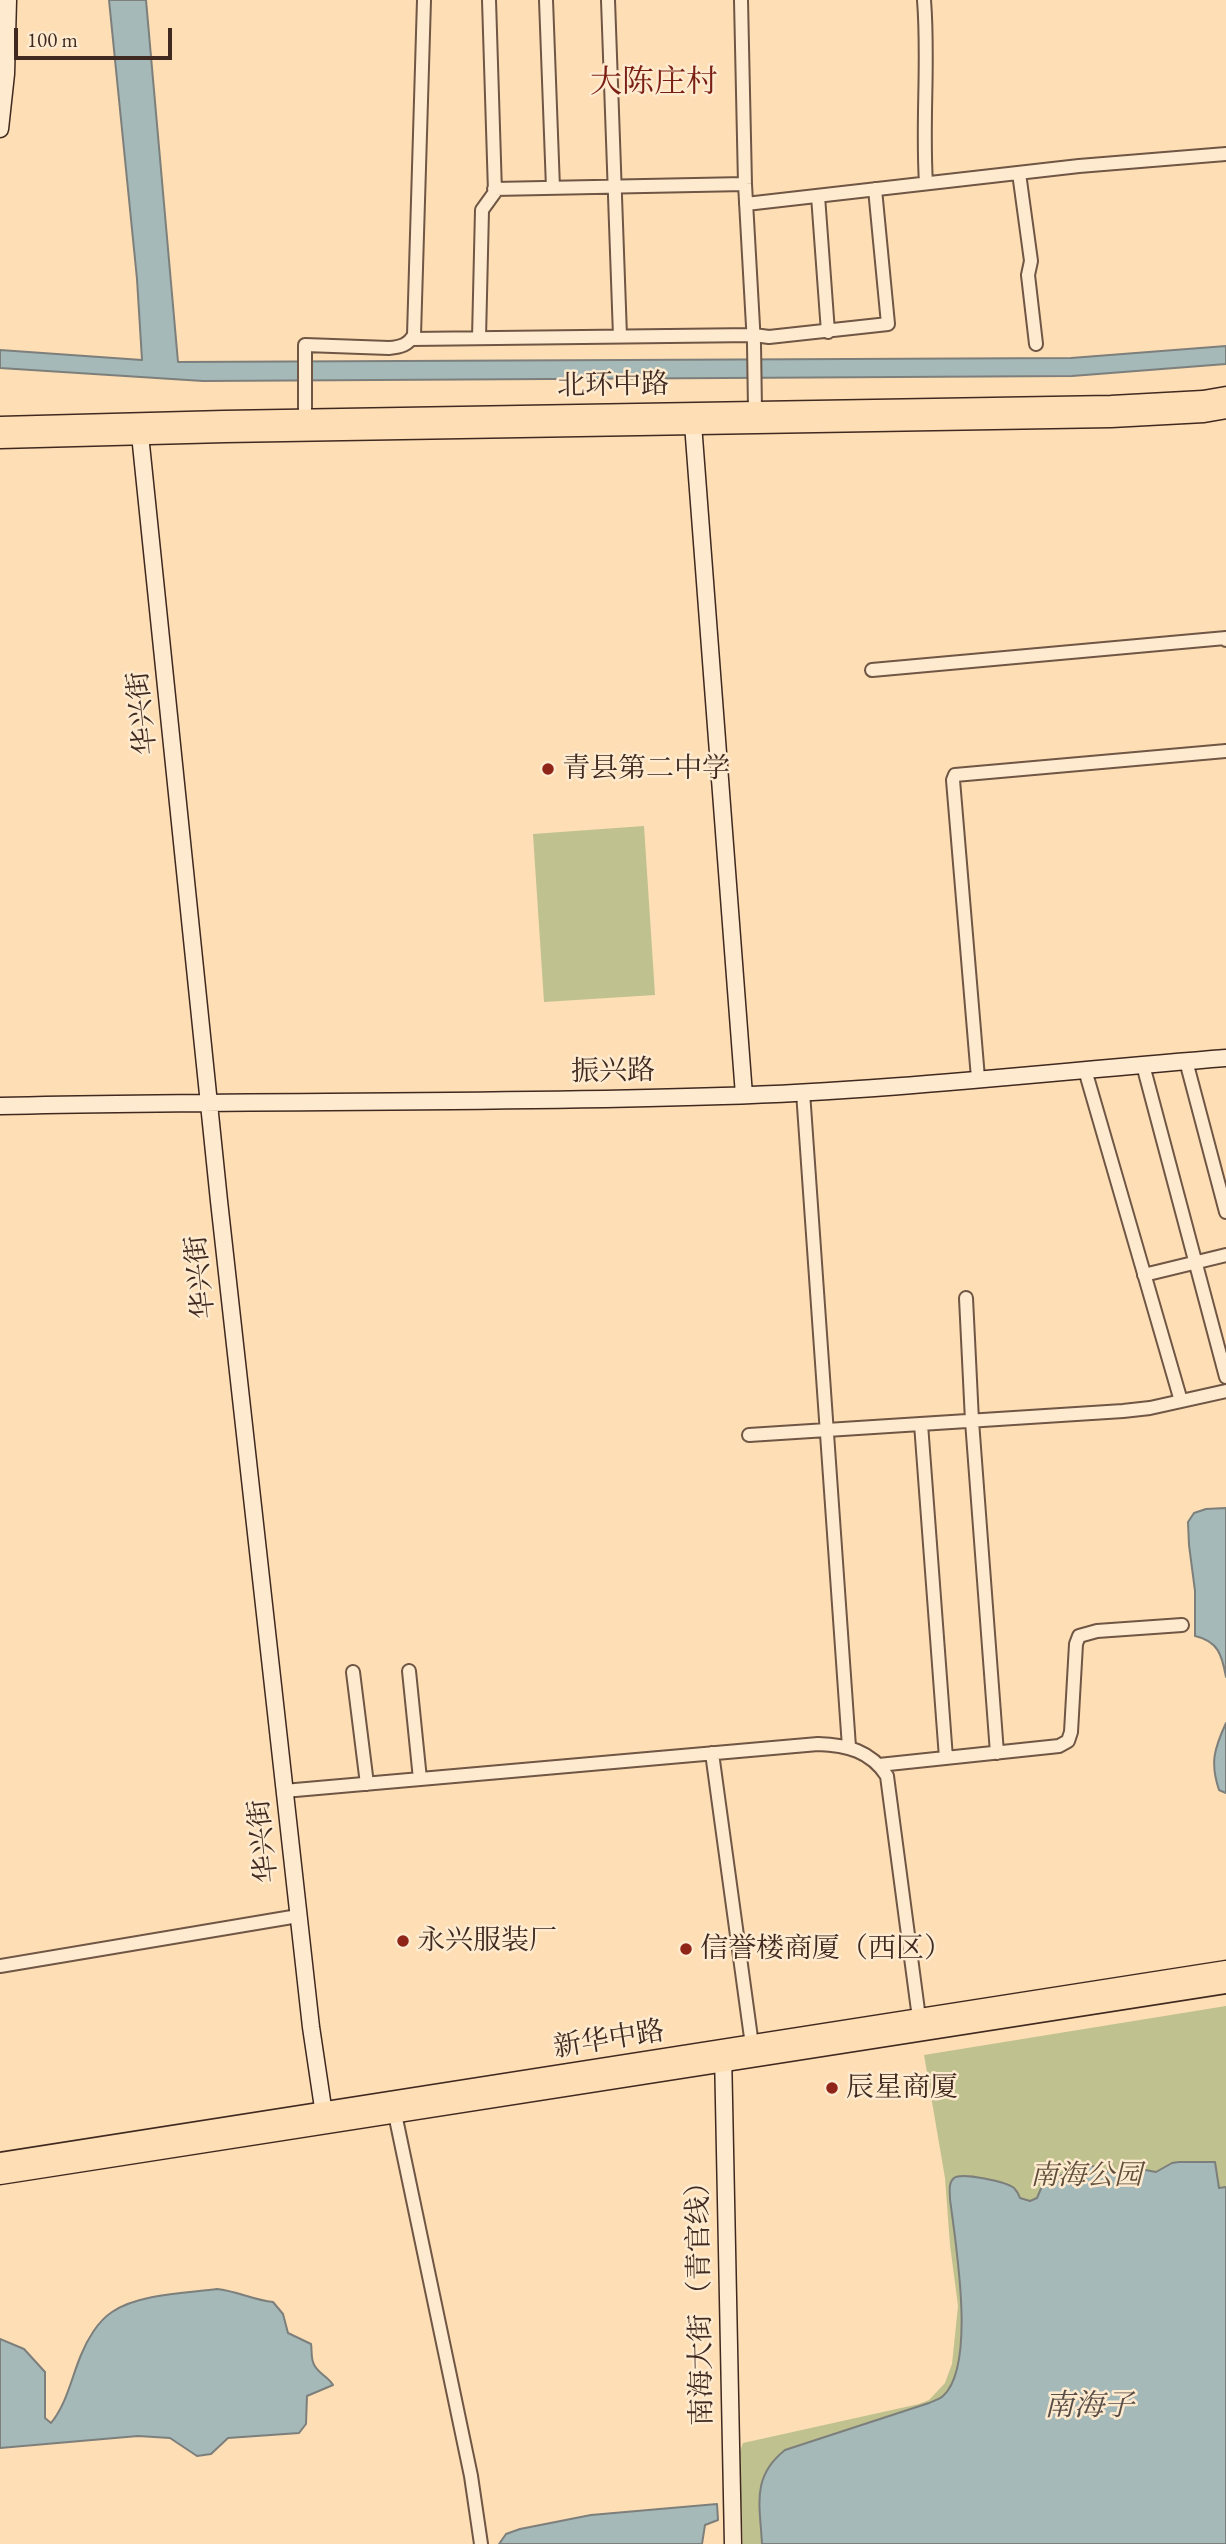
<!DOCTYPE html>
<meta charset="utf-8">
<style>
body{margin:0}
#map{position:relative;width:1226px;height:2544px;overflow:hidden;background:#fedeb4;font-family:"EB Garamond",serif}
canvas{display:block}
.scale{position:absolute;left:14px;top:28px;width:158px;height:32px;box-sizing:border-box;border:4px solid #3f2920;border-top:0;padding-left:9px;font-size:21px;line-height:24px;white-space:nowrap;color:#3f2920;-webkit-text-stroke:5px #feeace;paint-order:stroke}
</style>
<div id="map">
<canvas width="1226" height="2544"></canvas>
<div class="scale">100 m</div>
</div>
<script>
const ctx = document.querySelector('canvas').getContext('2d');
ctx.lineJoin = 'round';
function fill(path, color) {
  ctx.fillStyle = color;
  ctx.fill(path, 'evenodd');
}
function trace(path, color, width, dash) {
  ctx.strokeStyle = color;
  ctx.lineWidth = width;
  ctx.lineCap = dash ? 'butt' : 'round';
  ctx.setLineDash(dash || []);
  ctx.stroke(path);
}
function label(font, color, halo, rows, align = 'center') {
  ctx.font = font + ' "EB Garamond","Noto Serif SC",serif';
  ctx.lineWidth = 5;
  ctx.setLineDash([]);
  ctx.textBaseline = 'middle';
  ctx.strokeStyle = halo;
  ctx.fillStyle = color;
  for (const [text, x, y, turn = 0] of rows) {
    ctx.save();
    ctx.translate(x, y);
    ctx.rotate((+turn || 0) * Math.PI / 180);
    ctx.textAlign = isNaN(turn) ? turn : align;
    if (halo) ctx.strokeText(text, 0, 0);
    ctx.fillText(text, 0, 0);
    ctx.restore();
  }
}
fill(new Path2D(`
 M644 826 655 995 544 1002 533 834Z
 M1226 2006V2544H743L739 2454 743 2443 919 2404 929 2400 945 2383 952 2364 958 2306 950 2245 945 2178 924 2055Z`), '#bfc18e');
const water = new Path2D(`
 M109 0H146L178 362 1071 358 1226 346V364L1072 376 203 381 0 368V350L142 360 137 279Z
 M1226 1508V1677C1222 1655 1218 1641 1195 1636V1591L1189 1545 1188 1522 1194 1513 1206 1509Z
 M1226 1723V1793L1219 1790C1210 1763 1214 1749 1226 1723Z
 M1179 2162H1215L1219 2188 1226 2187V2544H762C760 2505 751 2477 785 2450L929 2403C933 2401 940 2399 943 2396 977 2365 955 2241 950 2199 950 2192 948 2183 954 2178 962 2172 1007 2182 1014 2188 1016 2190 1019 2195 1020 2198L1030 2201 1037 2198 1042 2186 1080 2165 1086 2164 1125 2177 1140 2169 1156 2172 1172 2163Z
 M217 2289C237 2291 253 2300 273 2302L283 2314 288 2333 311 2344C312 2350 311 2356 313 2362 316 2373 328 2376 333 2385L307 2396 306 2424 299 2433 228 2438 211 2454 197 2456 170 2438 138 2436 0 2448V2339L24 2349 45 2372V2418L51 2423C67 2403 71 2379 81 2355 87 2340 98 2321 112 2312 138 2294 186 2293 217 2289Z
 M717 2504 718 2520 705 2525 702 2544H499L506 2534 520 2529 591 2515Z`);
fill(water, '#a5b9b8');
trace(water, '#7c7f7b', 2);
const street = new Path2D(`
 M546 0 553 188
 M608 0 620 336
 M741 0 745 184 754 344 755 410
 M924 0C929 61 922 122 926 183
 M1019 173 1031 261 1028 275 1036 344
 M494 189 745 184
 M818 196 828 332
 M746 204 1079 166 1226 154
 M479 338 482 210 495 192 489 0
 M411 339 754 335 769 337 888 324 875 189
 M305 418V345L389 348C401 347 408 345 414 335L424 0
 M872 670 1226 638V640
 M1186 1061 1226 1212
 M1143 1065 1226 1377
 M1085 1070 1181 1401
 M978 1078 953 780 955 775 1226 751
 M803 1092 849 1747
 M1144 1275 1226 1255
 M966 1298 972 1421 997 1753
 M921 1424 946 1758
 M749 1435 1123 1411 1150 1408 1226 1391
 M409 1671 420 1779
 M353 1672 367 1784
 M712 1753 752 2045
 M879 1765 1059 1746 1068 1741 1071 1732 1076 1644 1079 1636 1097 1631 1182 1625
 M284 1791 818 1744C847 1745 871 1751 887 1776L919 2018
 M0 1966 298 1916
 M395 2114 471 2476 481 2544`);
const secondary = new Path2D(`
 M0 129 6 74 8 0
 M693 424 744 1095
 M139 425 219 1201 311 2027 325 2121
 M0 1106C240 1100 481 1104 722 1096 889 1091 1059 1071 1226 1058
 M723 2052 733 2544`);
const primary = new Path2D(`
 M0 426 224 420 1111 405 1203 400 1226 396
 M0 439 225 433 1111 418 1204 413 1226 409
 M0 2162 1226 1970
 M0 2175 1226 1984`);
trace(street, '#6f5645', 16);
trace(secondary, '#3f2920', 19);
trace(primary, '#3f2920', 21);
trace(street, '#feeace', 12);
trace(secondary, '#feeace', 16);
trace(primary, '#fedeb4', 18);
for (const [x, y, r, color] of [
 [548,769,7,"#8f2418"],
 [403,1941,7,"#8f2418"],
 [686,1949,7,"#8f2418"],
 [832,2088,7,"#8f2418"]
]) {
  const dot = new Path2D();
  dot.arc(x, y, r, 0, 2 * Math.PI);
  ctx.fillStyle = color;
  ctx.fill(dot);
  trace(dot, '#feeace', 2.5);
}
label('28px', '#3f2920', '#feeace', [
 ["北环中路",613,386,-1],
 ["华兴街",143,713,-96],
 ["振兴路",613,1072,-1],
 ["华兴街",201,1277,-96],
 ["华兴街",264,1841,-96],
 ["新华中路",609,2040,-9],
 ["南海大街 （青官线）",701,2297,-91]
]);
label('28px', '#3f2920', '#feeace', [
 ["青县第二中学",562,769],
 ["永兴服装厂",417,1941],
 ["信誉楼商厦（西区）",700,1949],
 ["辰星商厦",846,2088]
], 'left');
label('italic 28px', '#5f4f3c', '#feeace', [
 ["南海公园",1086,2176]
]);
label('italic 30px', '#584d46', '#feeace', [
 ["南海子",1089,2407]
]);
label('32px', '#7a1f14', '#feeace', [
 ["大陈庄村",654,83]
]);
</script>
